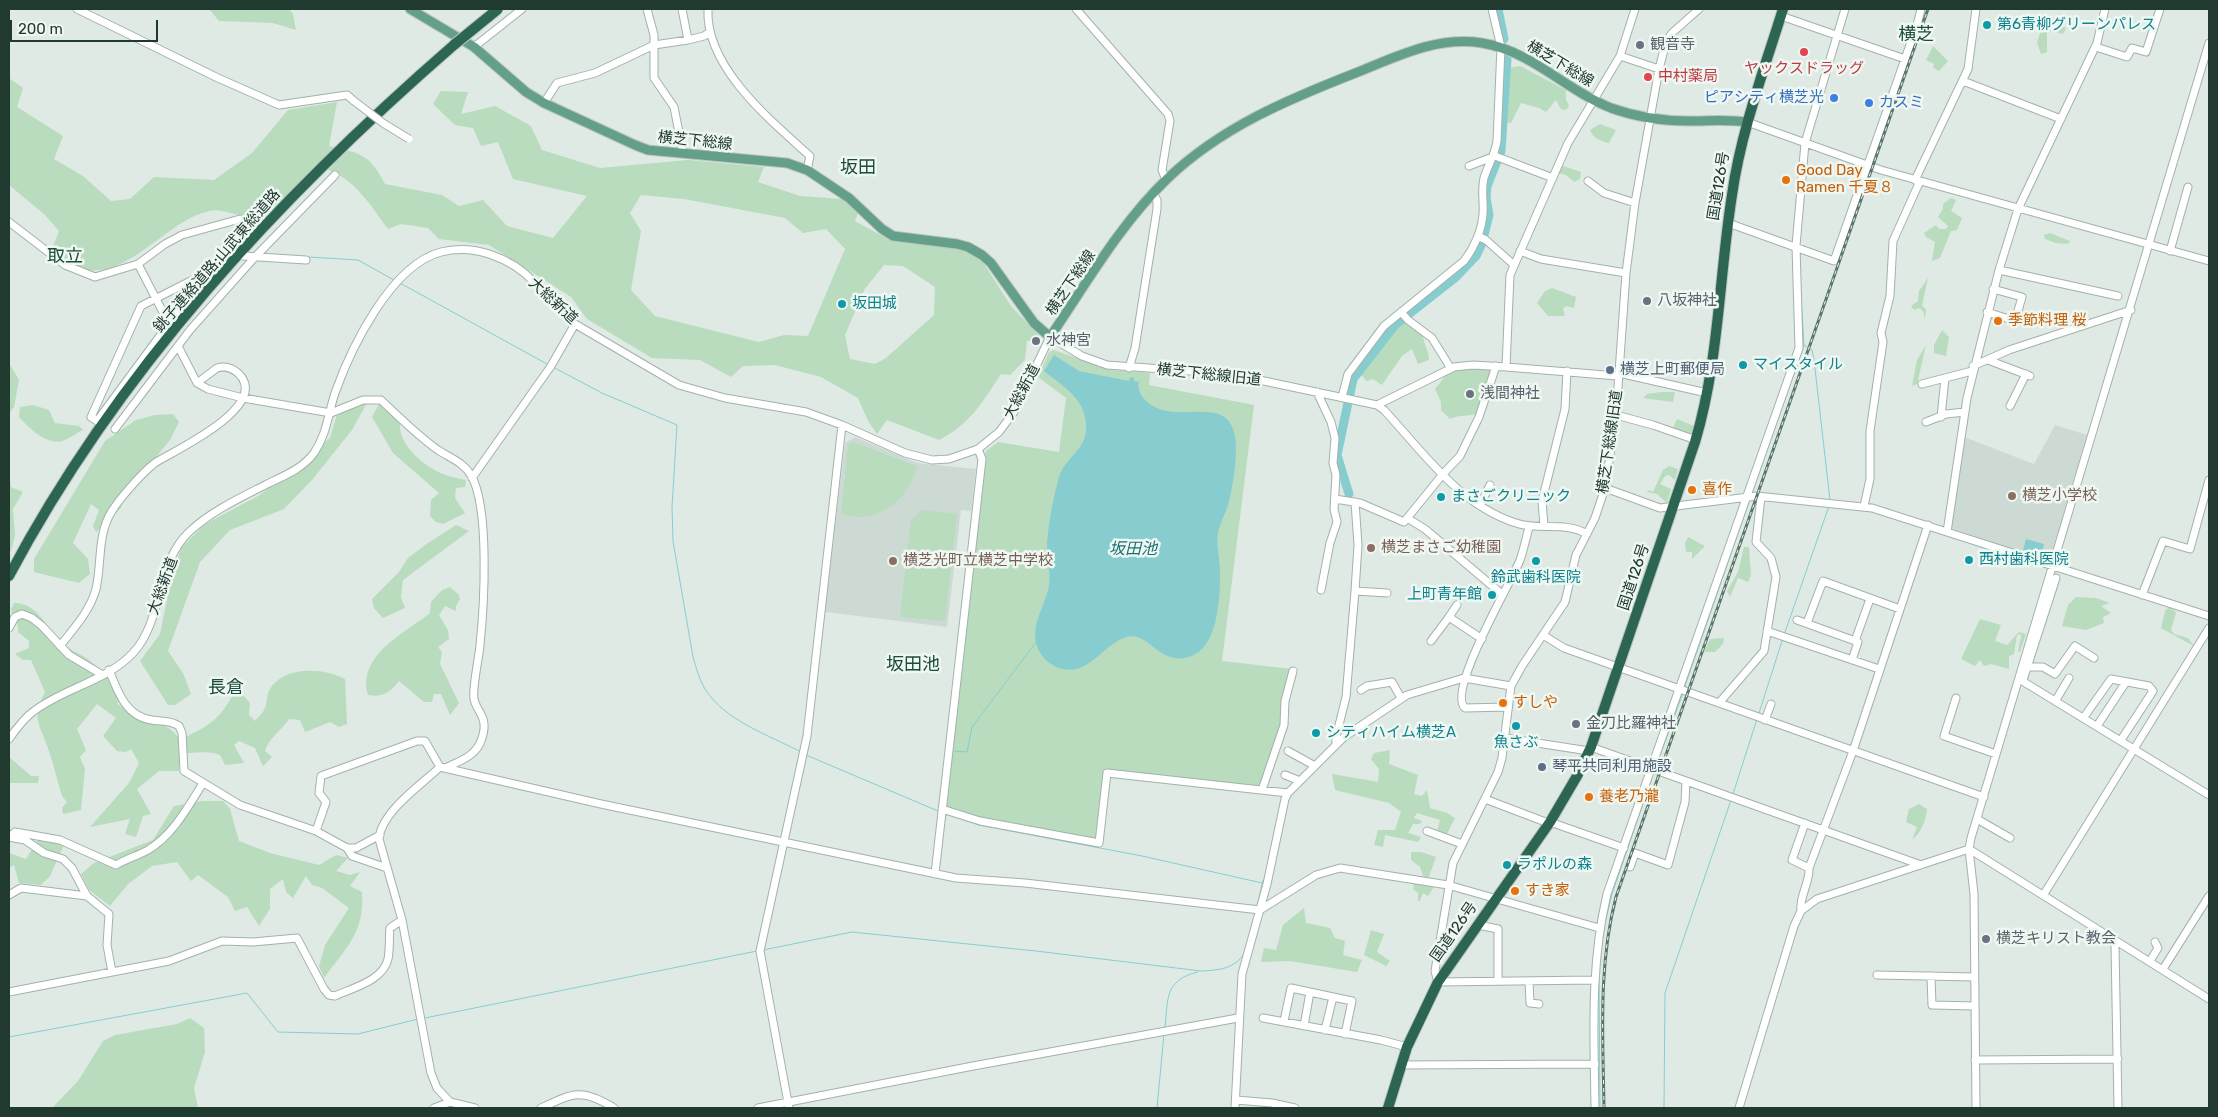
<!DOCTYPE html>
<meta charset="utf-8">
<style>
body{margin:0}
#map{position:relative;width:2218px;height:1117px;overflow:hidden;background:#dfeae4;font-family:Rubik,sans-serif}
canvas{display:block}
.frame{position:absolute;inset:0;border:10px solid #203a30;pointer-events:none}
.scale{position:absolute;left:10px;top:20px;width:148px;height:22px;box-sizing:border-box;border:2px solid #203a30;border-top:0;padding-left:6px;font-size:15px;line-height:18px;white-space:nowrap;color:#203a30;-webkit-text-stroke:4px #eff7f2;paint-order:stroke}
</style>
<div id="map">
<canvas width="2218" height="1117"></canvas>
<div class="frame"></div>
<div class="scale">200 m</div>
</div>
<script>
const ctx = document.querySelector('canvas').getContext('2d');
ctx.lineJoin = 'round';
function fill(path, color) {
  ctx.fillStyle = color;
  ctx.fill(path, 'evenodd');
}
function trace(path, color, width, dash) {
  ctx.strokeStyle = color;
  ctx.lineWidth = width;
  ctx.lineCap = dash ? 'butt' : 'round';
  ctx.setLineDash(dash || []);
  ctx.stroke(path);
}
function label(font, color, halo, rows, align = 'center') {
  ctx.font = font + ' Rubik,"Noto Sans JP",sans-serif';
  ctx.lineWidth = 5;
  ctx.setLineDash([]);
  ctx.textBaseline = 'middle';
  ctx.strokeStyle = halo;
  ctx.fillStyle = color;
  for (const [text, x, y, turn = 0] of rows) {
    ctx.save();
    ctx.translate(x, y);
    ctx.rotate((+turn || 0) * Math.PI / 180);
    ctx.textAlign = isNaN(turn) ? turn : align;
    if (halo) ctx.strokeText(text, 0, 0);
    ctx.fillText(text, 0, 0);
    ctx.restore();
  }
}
fill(new Path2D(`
 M2055 425 2087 435 2051 555 2046 559 2037 558 1950 528 1964 437 2034 464Z
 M855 437 917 463 976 469 971 511 961 510 947 627 825 612 845 443Z`), '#cddad3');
fill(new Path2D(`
 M209 9H289L293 14 296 30 273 23 219 21Z
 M2054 22 2066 28 2063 34 2047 30V52L2041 54 2037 43 2042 26Z
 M1933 46 1948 61 1939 71 1933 68 1934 64 1926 60Z
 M1520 66 1566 90V99L1569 106 1566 110 1561 109 1556 100 1546 112 1539 108 1521 103 1511 123 1506 122 1509 68Z
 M9 78 23 88 17 107 63 136 54 159 83 176 111 201 130 199 154 177 214 180 252 153 288 110 337 102 329 146C360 153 370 154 385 184L442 195 459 206 483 200 507 226 553 238 587 196 513 179 498 142 481 146 473 128 455 125 433 104 441 91 468 92 461 114 495 106 531 126 542 150 600 168 688 160 764 167 758 182 800 196 842 199 858 213 855 221 891 241 956 247 981 259 1011 306 1041 338 1039 346 1027 340 1025 360 1010 375 1001 374C981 404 971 423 939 440L887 420 877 434 868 421 858 398 821 377 775 365 743 366 731 377 700 360 652 358 587 319 571 297 489 245 439 239 428 228 401 224 388 229C366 199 354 177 316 165 297 183 274 216 247 216 235 216 221 208 209 211 164 221 127 284 77 268 68 265 59 257 51 252L59 231 44 214 9 185ZM641 195 684 199 785 218 803 233 826 229 845 249 808 336 784 335 759 342 655 316 631 290 641 231 630 213ZM884 265 903 266 935 287 934 315 886 358 875 364 850 359 845 335 864 290Z
 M1600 124 1616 130 1609 143C1600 141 1593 138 1590 130Z
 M1563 166 1581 172 1580 179 1574 182 1566 175 1557 173Z
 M1951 198 1956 200 1951 211 1962 218 1957 230 1951 231 1940 258 1932 261 1935 242 1926 237 1924 233 1936 225 1939 229H1946L1948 226 1938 217 1943 209V204Z
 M2050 233 2070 241 2068 244 2056 243 2045 239 2044 235Z
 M1928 278 1922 306 1926 309 1925 319 1923 311 1919 308 1914 310 1911 306 1918 301 1919 291Z
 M1552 288 1576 297 1574 308 1566 306 1563 309 1565 316H1548L1537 303 1545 291Z
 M1404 321 1423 336C1424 345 1429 351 1429 360L1418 364 1412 349 1402 356 1382 385 1373 379 1367 381 1359 373 1396 327Z
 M1942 330 1949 337 1946 356 1934 353V345Z
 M1926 345 1918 380 1920 383 1912 386 1917 360Z
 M1054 350 1111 370 1150 373 1149 385 1254 405 1222 661 1292 669 1282 725 1261 784 1257 788 1105 771 1097 841 979 819 945 808 986 451 998 442 1059 452 1066 398 1038 377 1049 352Z
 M9 363 19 380 14 407 9 413Z
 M1493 369 1477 414C1467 417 1460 414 1450 419L1441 410V402L1435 389 1443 379 1445 373 1452 370Z
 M1661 392H1675L1673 402 1643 398 1647 394Z
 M368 401 352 430 312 480 284 509 230 530 200 562 168 651 183 673 191 694 175 705H168L140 661 160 634 173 570 182 547 205 524 260 495 330 438 337 414Z
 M379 404 400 424C398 445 425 467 443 474 450 477 459 478 466 480L465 487 456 488 455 498 465 513 443 524 436 522 430 516 431 500 439 493 393 453 372 417Z
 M33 405 49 410 55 423 79 426 83 430C76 433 69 439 62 441 46 445 28 427 19 417L20 407Z
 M173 414 179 422 170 440 153 461 125 488 121 508 96 532 93 526 99 510 91 504 73 543 88 559 90 574 79 583 34 572V559L105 441 136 420 155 415Z
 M1677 419 1694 426 1691 435 1673 428Z
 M853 442 917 466C909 500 877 526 841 514L848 446Z
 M1669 466 1678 469 1675 480 1669 475 1665 476 1660 484 1671 489 1667 503 1657 494 1647 492 1648 490 1653 492 1663 470Z
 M9 471 11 487 23 492 13 509 15 535 11 551H9Z
 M921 510 957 514 945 621 900 617 911 520Z
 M456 525 469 531 403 580 401 597 405 608 383 618 374 608 372 599 399 572 408 558 428 543Z
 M1688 537 1705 546 1692 559V552H1686L1685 543Z
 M1744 547H1749L1751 575 1748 582 1738 578 1730 597 1727 591 1738 572Z
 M450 587 459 595 460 599 456 606V611L445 606 439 615 448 630 449 639 438 647 442 652 440 664 459 703 450 715 441 694H434L432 702H424L399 681C390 692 383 698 368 695 357 655 405 633 430 613L431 602 442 590Z
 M2076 597 2096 598 2110 603 2101 606 2111 613 2103 617 2104 623 2086 630 2062 626 2068 605Z
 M14 603C37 603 46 626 60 641 67 649 80 653 89 660 102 670 117 687 118 704 124 709 133 719 141 721 162 728 162 718 180 739 205 729 221 719 233 694H242L250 703 249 715 255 721C259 716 265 711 266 705 267 701 267 697 268 693 280 665 323 667 345 679L347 724 339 727 330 722 305 732 300 720 289 719C282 730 269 738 265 751L272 757 263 766 255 748 239 741 234 745 244 763 225 765 220 755C206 749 193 755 179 752V771H159L137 789 151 814 143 816 136 837 125 834 130 819 90 827 129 783 139 763 131 749 126 752 117 751 103 736 116 718 97 704 77 729 86 750 80 757 85 769 81 810 63 814 62 808 67 802 62 796C57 781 54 765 49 751 41 725 30 720 45 692L31 660H23L15 654 29 648V641L18 632V626L11 610Z
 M2169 607 2176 612 2171 630 2174 634 2188 638 2194 646 2161 628 2165 611Z
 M1980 619 2001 625 1995 641 2007 645 2019 632 2026 634 2020 652 2018 651 2021 637V634L2017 635 2014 654 2009 656V669L1991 664 1984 666 1980 660 1975 666 1961 659Z
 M1724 638 1723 644 1715 652H1704L1710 639Z
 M1390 750 1389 764 1418 775 1414 794 1422 796 1427 790 1430 808 1447 813 1455 818 1447 834 1437 831 1440 820 1417 813 1414 818 1422 821 1420 824H1413L1408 833 1421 837 1418 842 1385 835 1383 847 1374 845 1378 830H1395L1401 812 1389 803 1335 790 1332 774 1378 782 1379 769 1371 759 1374 753Z
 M9 757 31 776H39L38 783H9Z
 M202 801H223L230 809 239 841 270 853 319 865 336 855 348 858 336 871 350 875 360 872 350 886 362 892C365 932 346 948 324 978L319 966 325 945 349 908 322 888 312 885 306 876 293 898 286 892 283 879 270 889V909L259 926 247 907 235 911 228 897 198 875 191 881 177 862 152 866 128 884 110 906 89 890 81 874 94 863 153 840 174 806Z
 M1919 804 1927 809C1926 820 1921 833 1912 840L1917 827 1906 822 1909 809Z
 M45 840 64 845 50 876 41 885 19 883 14 865 9 868V853L26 859 37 841Z
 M1411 852H1421L1436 857 1428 879 1423 876 1420 867 1411 860Z
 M1414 882 1434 887 1428 896 1423 893 1420 901H1418V893L1413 889Z
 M1304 908 1306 923 1330 928 1335 938 1345 941 1343 955 1362 960 1357 972 1290 961 1261 962 1264 948 1276 950 1283 925Z
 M1371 930 1384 934 1377 952 1390 961 1386 966 1364 955Z
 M190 1018 204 1028 205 1052 194 1088 198 1108H52L78 1081 103 1041 115 1035 177 1024Z`), '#b8dcbd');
fill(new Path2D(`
 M1054 355 1079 371 1129 381 1130 377 1134 378V381L1139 382C1137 390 1141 395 1146 401 1174 428 1228 391 1235 437 1238 453 1233 489 1228 505 1225 514 1220 523 1218 533 1216 546 1220 558 1220 571 1220 597 1219 648 1189 657 1157 666 1148 628 1124 638 1102 646 1089 675 1062 669 1049 666 1039 655 1036 643 1032 624 1044 607 1048 590 1052 575 1047 562 1047 548 1047 530 1054 494 1059 477 1067 453 1092 449 1085 417 1081 396 1060 384 1044 371Z
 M2026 539 2044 544 2041 556 2023 550Z`), '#87cdd0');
trace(new Path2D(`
 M1841 34 1849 9
 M1813 128 1839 41
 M308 257 358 260 394 280
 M400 283 547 364
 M1804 345 1812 350 1814 360 1830 500
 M553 367 602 393 677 425 672 507 673 541 693 657C696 667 699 679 705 689 725 721 769 735 801 752
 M1752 493 1804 345 1800 281
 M1784 635 1829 506
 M1684 689 1750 499
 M1759 713 1783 638
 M954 751 967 752 972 727 1036 642
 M806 755 938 811
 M1656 766 1683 693
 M1733 794 1757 719
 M944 813 979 825 1142 856 1262 883
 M1257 907 1263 880
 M1605 923 1612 894 1654 772
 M763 950 852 932 1036 951 1201 971
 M1202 971C1219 970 1234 969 1244 954
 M1599 979 1600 1108
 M425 1018 757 951
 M1165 1028C1168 999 1164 980 1198 972
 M9 1037 247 993 278 1032 358 1034 418 1019
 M1157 1108 1164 1034
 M1664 1108 1665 993 1731 800`), '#87cdd0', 1);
trace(new Path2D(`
 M1498 9 1504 39
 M1349 494 1337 455 1353 379 1395 325 1456 277 1476 256 1482 243 1489 215 1486 198 1487 186 1501 151 1507 59`), '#87cdd0', 9);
const minor = new Path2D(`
 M77 9 218 78 279 105 347 95 354 101
 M647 9 654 35V78L674 107 683 153
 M682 9 688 40
 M708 9C705 67 771 121 810 156L807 170
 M1076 9 1168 114 1170 121 1162 170 1166 180
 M1781 16 1905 59
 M474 47 522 9
 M2096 47 2127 57 2132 48 2146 52 2160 9
 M1620 56 1659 69
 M1963 81 2061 119
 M544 103 557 83 595 73 654 45 688 40 704 36 710 32
 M1747 122 1881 170 2209 261
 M1469 166 1495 156 1553 178
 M1915 180 1968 69 1976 9
 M1588 181 1604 193 1635 203
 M9 222 65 265 95 277 138 264 165 244 182 235 240 219
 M1728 223 1834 261 1917 25 1921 9
 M1478 236 1486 240 1514 265
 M1520 251 1541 259 1626 273
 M2170 251 2188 187
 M243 256 306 260
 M138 264 168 322
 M1999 270 2118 296
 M196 280 182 306 97 421 91 417 141 306 224 264
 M1401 312 1408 320 1432 338 1450 367
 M1987 312 2015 321 2022 297 1993 289
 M178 346 197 383 208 389 243 398 331 413 363 400H381C399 417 418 436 438 450 450 458 463 462 471 475 490 508 484 607 480 645 479 658 472 688 474 699 477 713 489 717 482 738 477 756 460 761 445 768
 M1988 360 2030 376
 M1973 366 2009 350 2131 310
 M1506 367 1510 275 1568 143 1620 56 1635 9
 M1129 368 1135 348 1157 209V200L1153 194
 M1619 373 1707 393
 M1922 384 1972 371
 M1317 392 1331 422 1335 438 1333 463 1336 475 1334 509 1337 522 1330 543 1321 590
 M1342 397 1348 374 1384 326 1464 261C1474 248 1482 230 1483 214 1484 201 1481 191 1484 178 1488 165 1495 155 1497 141L1501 47 1492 9
 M1377 405 1454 367 1473 365 1506 367 1618 376
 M2010 406 2026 374
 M1616 415 1653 425 1696 440
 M1941 417 1945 378
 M1926 422 1946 414 1965 412
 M115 429 190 330 255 257 335 175
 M472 478 551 366 575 324
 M1605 488 1660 508 1757 496 1872 508 2209 616
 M1335 499 1360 503 1404 522 1443 474 1460 456 1479 417 1496 366
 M1480 505 1490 485
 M1864 506 1870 479V431L1883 342 1881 333 1890 296 1893 241 1920 181
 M1407 518 1425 529 1503 595
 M1544 526 1542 501 1565 409 1567 371
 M1947 532 1967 398 1999 270 2018 209 2097 43 2105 9
 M1355 591 1387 593
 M2142 595 2163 541 2190 549 2209 480
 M1449 617 1457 605
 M1797 620 1858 642 1852 660
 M1807 623 1823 581 1900 609
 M9 628 15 617 22 614 32 618 42 626 69 655 101 674
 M1767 631 1879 669
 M1543 635 1564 648 1984 797
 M1431 641 1449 617 1482 639
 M1855 641 1870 599
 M60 646C74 628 90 611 96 589 102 563 97 534 112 511 120 498 146 468 158 461 178 449 272 405 238 373 232 368 224 366 217 368L197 383
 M2029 667H2043L2055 674 2075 646 2094 658
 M109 670C118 692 126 717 152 720 162 722 170 720 179 726L182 733 184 771 240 805 316 831 347 848H356L380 835
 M2019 679 2209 795
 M2023 680 2056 578
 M1361 690 1367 686 1392 682 1401 698
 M1956 698 1944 736 1996 754
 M2056 700 2069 678
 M1719 703 1764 651 1776 577 1771 558 1756 542 1761 497
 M1508 707 1465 708C1446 692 1511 583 1520 560 1524 549 1526 538 1529 527
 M2084 717 2111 679 2149 686 2153 691 2121 740
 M1765 720 1771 704
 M2097 726 2126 682
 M1505 738 1589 751
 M9 739C16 729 24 718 34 711 64 688 107 681 133 653 164 620 155 563 190 531 213 510 242 497 269 483 286 475 303 468 314 453 327 434 328 414 335 393 351 348 391 265 441 252 474 244 510 257 534 282 548 296 559 312 575 324L679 385 725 398 806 412 842 425 905 453 932 460 949 459 978 449 999 432 1014 412 1050 337 1082 356 1107 365 1231 374 1377 405 1384 410C1423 452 1459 505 1516 523 1539 531 1565 521 1587 534
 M1336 744V737L1346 697 1355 591 1358 545 1355 502
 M1591 747 1921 865
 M1288 751 1315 766
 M440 767C421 785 381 812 379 839L402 920 431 1073 437 1088 450 1102
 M1285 775 1300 781
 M1262 790 1284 725 1285 701 1293 671
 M1485 799 1548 823
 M942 809 980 821 1099 843 1107 773 1288 793
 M1977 819 2010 838
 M1550 822 1624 848
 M1805 823 1792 860 1809 868
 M316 831 326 802 319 793 321 776 417 741H425L440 767 601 804 956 878 1025 883 1260 910 1316 875 1340 868 1448 885 1599 928
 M1427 831 1462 844
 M9 837 25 840 44 853 63 859 72 868 87 896 109 914 107 945 112 972
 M10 837 15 832 60 840 116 865C126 859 137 856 148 850 173 835 188 807 203 783
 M347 848 352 856 387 868
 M1969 849 2209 999
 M1630 867 1635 853 1668 865 1685 802 1686 781
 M935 874 982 459 978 449
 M2044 894 2209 628
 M9 895 21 888 87 896
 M1801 911C1799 896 1810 883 1809 868L1853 751 1928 525
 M1478 925 1498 929V981
 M2150 961 2158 948 2155 942
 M2163 969 2209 896
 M1877 975 1974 977
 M1931 976 1932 1005 1975 1006
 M1594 980 1438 982 1435 971 1453 863 1498 772 1502 758 1511 686 1522 666 1565 602 1576 555 1595 518 1605 488 1616 415 1626 273 1635 203 1659 69 1666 42 1672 33 1699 9
 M1529 981 1530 1003 1539 1004
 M9 992 169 961 222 941 253 942 297 938 324 989 329 995 335 996C352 988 383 981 388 959 390 949 389 938 390 928L402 920
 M1263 1018 1381 1040 1407 1047
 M1284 1021 1291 988 1352 1001 1345 1034
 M1304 1026 1310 992
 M1325 1030 1333 997
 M1975 1060 2118 1059
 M1400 1065 1595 1064
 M1236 1100 1272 1103 1295 1108
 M434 1108 450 1102 475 1108
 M541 1108C573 1093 582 1088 614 1108
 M758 1108 973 1066 1238 1018
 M789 1108 760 951 807 736 842 425
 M1235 1108 1242 974 1267 884 1285 799 1288 793 1344 737 1407 695 1464 678 1511 686
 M1595 1108C1594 1035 1590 966 1607 894L1799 348 1796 246 1805 143 1845 9
 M1739 1108 1794 926 1801 911 1817 899 1969 849
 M1976 1108 1974 894 1969 849 1971 838 2209 43
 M2118 1108 2115 946 2118 942`);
const major = new Path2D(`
 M410 9 474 47 526 92 544 103 635 145 648 150 787 163 807 170 849 198 882 229 893 236 957 244 968 247 982 255 991 263 1034 323 1050 337C1086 284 1120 224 1167 179 1221 127 1289 99 1358 72 1398 56 1437 36 1482 43 1532 51 1565 90 1611 108 1636 117 1663 121 1689 121 1709 121 1727 119 1747 122`);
const highway = new Path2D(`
 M9 576C118 370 280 196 455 44
 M1388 1108 1407 1047 1438 982 1550 822 1577 776 1591 747 1695 442C1719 362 1719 277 1732 195 1741 131 1764 70 1783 9`);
trace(minor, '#a2b2aa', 9);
trace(major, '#bcc4c1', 11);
trace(highway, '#bcc4c1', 12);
trace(minor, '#fff', 7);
trace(major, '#64a089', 9);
trace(highway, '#2c6653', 10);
const rail = new Path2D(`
 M1604 1108C1603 1037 1598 966 1616 897L1928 9`);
trace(rail, '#5a766b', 3);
trace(rail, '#eff7f2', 1, [4]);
const minorBridge = new Path2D(`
 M354 101 383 123 409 139`);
const highwayBridge = new Path2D(`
 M455 44 498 9`);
trace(minorBridge, '#a2b2aa', 9, []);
trace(highwayBridge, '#bcc4c1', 12, []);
trace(minorBridge, '#fff', 7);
trace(highwayBridge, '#2c6653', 10);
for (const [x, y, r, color] of [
 [1987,25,5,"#0f9aa8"],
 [1640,45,5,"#6b7280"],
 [1804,52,5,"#e0444e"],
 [1648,77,5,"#e0444e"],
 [1834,98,5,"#3f7fe0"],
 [1869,103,5,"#3f7fe0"],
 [1786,180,5,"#e8710a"],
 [1647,301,5,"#6b7280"],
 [842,304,5,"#0f9aa8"],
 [1998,321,5,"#e8710a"],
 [1036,341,5,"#6b7280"],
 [1743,365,5,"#0f9aa8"],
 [1610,370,5,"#5c6f8a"],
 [1470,394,5,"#6b7280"],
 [1692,490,5,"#e8710a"],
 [2012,496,5,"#8d6e63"],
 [1441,497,5,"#0f9aa8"],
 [1371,548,5,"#8d6e63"],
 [1969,560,5,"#0f9aa8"],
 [893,561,5,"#8d6e63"],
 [1536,561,5,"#0f9aa8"],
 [1492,595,5,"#0f9aa8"],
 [1503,703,5,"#e8710a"],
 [1576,724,5,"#6b7280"],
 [1516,726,5,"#0f9aa8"],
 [1316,733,5,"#0f9aa8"],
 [1542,767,5,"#5c6f8a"],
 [1589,797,5,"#e8710a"],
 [1507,865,5,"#0f9aa8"],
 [1515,891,5,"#e8710a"],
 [1986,939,5,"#6b7280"]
]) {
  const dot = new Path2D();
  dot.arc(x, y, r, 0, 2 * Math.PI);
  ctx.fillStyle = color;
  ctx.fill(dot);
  trace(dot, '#eff7f2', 2);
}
label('15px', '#0d838f', '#eff7f2', [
 ["第6青柳グリーンパレス",1997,25],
 ["坂田城",852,304],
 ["マイスタイル",1753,365],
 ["まさごクリニック",1451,497],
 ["西村歯科医院",1979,560],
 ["鈴武歯科医院",1536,578,"center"],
 ["上町青年館",1482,595,"right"],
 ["シティハイム横芝A",1326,733],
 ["魚さぶ",1516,743,"center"],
 ["ラポルの森",1517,865]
], 'left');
label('15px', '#5b616d', '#eff7f2', [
 ["観音寺",1650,45],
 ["八坂神社",1657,301],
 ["水神宮",1046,341],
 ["浅間神社",1480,394],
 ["金刀比羅神社",1586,724],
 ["横芝キリスト教会",1996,939]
], 'left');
label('15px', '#203a30', '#eff7f2', [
 ["横芝下総線",1560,64,31],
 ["横芝下総線",695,141,6],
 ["国道126号",1719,186,-81],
 ["銚子連絡道路;山武東総道路",217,261,-49],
 ["横芝下総線",1071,283,-56],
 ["大総新道",553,301,43],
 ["横芝下総線旧道",1209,375,6],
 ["大総新道",1022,392,-62],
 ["横芝下総線旧道",1610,442,-82],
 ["国道126号",1634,577,-72],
 ["大総新道",163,586,-70],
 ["国道126号",1454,932,-55]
]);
label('15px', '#be3a42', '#eff7f2', [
 ["ヤックスドラッグ",1804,69],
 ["中村薬局",1658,77,"left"]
]);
label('15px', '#366cbe', '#eff7f2', [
 ["ピアシティ横芝光",1824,98],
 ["カスミ",1879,103,"left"]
], 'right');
label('15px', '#c56008', '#eff7f2', [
 ["Good Day",1796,171],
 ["Ramen 千夏８",1796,188],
 ["季節料理 桜",2008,321],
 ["喜作",1702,490],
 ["すしや",1513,703],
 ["養老乃瀧",1599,797],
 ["すき家",1525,891]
], 'left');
label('15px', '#4e5e75', '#eff7f2', [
 ["横芝上町郵便局",1620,370],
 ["琴平共同利用施設",1552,767]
], 'left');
label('15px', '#785e54', '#eff7f2', [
 ["横芝小学校",2022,496],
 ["横芝まさご幼稚園",1381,548],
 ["横芝光町立横芝中学校",903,561]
], 'left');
label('italic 16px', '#1b7175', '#eff7f2', [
 ["坂田池",1133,549]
]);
label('18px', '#1c4c3b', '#eff7f2', [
 ["横芝",1916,35],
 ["坂田",858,168],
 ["取立",65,257],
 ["坂田池",913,665],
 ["長倉",226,688]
]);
</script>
